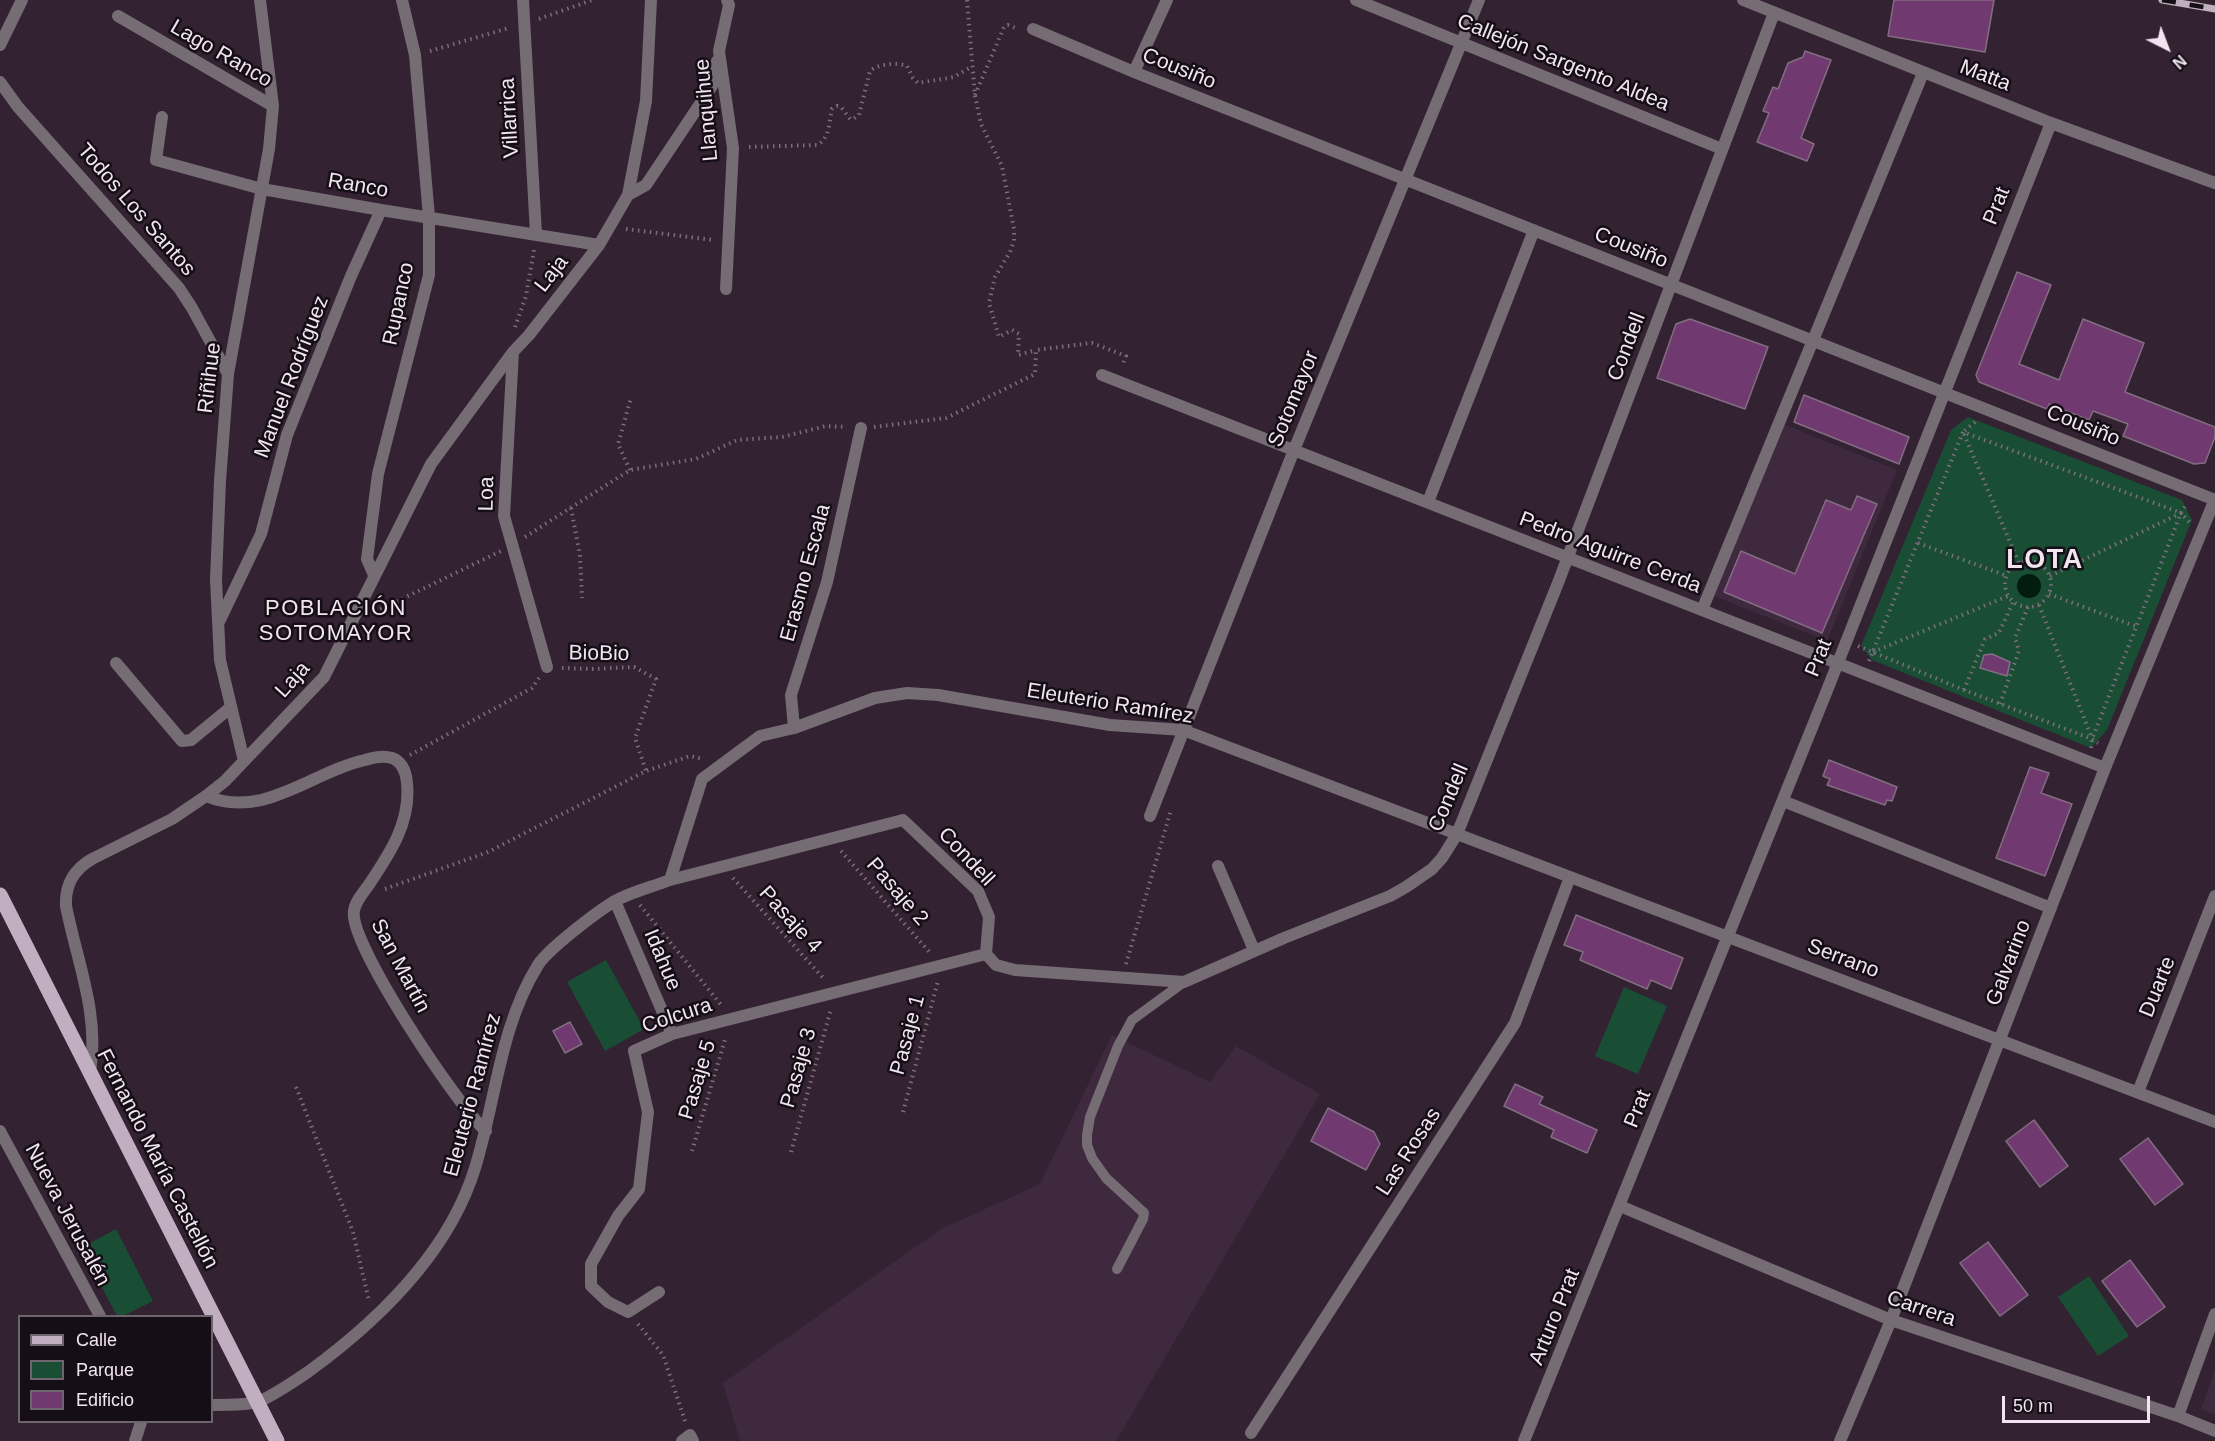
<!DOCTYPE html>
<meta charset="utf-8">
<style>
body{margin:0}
#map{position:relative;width:2215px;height:1441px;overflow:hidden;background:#332232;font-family:Arial,sans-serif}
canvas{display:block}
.legend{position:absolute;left:18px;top:1315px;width:195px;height:108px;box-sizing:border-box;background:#160e16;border:2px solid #6e646d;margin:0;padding:8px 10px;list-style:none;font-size:18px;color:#f1e5f0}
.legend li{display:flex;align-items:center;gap:12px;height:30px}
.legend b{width:30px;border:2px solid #6e646d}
.north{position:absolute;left:2137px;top:18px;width:60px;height:60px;-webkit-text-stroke:4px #160e16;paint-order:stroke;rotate:138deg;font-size:16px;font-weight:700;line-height:24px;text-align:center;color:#f1e5f0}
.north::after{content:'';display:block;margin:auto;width:21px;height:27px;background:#f1e5f0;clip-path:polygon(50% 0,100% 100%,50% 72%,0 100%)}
.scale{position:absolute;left:2002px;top:1396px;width:148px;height:27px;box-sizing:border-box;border:3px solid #f1e5f0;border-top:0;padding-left:8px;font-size:18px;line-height:21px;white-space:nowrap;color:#f1e5f0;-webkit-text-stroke:4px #160e16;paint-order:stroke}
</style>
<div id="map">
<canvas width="2215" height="1441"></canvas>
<ul class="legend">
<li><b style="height:8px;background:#c1afc1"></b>Calle</li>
<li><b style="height:16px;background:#194e35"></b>Parque</li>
<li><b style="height:16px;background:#703970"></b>Edificio</li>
</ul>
<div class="north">N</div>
<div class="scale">50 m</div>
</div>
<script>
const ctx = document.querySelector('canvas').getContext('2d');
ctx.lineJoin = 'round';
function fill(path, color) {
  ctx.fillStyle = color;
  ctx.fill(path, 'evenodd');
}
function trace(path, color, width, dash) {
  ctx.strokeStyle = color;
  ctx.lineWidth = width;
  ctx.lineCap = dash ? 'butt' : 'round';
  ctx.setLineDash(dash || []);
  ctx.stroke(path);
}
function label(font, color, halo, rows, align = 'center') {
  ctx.font = font + ' Arial,sans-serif';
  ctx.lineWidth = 5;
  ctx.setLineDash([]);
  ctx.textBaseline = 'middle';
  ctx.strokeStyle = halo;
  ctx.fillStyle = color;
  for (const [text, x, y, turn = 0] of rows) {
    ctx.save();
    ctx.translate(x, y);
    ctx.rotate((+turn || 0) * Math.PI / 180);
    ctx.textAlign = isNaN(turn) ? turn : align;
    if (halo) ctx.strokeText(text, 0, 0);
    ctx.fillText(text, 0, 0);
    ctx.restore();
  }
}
fill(new Path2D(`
 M1783 424 1897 470 1827 641 1714 596Z
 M1112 1035 1210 1082 1236 1046 1320 1094 1116 1441H740L723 1383 941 1229 1040 1184Z
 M2215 1370V1415L2201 1409Z`), '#3f293e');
fill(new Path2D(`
 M1968 417 2182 500 2192 520 2107 730 2091 748 1872 660 1861 646 1951 430Z
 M606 960 644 1029 605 1051 567 982Z
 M1624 987 1667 1006 1638 1074 1595 1056Z
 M116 1229 153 1301 123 1316H117L81 1248Z
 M2089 1276 2129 1336 2098 1356 2058 1297Z`), '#194e35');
fill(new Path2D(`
 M2017 586a12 12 0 1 1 24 0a12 12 0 1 1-24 0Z`), '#021d10');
const building = new Path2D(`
 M1894 0H1994L1985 52 1888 36Z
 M1805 51 1831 60 1801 138 1814 144 1807 161 1757 142 1769 113 1763 111 1773 87 1778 89 1788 63 1803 57Z
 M2017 272 2051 285 2019 364 2059 380 2083 319 2144 343 2125 392 2215 427V437L2205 463 2194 464 2123 436 2128 424 2093 411 2089 420 2049 404 2047 409 1979 382 1976 375Z
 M1690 319 1768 347 1745 409 1657 378 1676 324Z
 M1804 395 1909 437 1899 464 1794 422Z
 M1857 496 1877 504 1822 633 1724 592 1741 551 1795 574 1826 500 1851 510Z
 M1992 654 2010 662 2007 676 1980 668 1984 655Z
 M1829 760 1897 787 1892 801 1887 800 1885 805 1827 785 1830 779 1823 776Z
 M2030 767 2049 773 2041 793 2072 804 2045 876 1996 858Z
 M1576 915 1683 958 1671 989 1651 980 1647 989 1580 960 1583 952 1564 945Z
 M570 1022 582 1044 565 1053 553 1031Z
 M1515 1084 1543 1097 1539 1104 1597 1130 1587 1153 1551 1137 1554 1130 1504 1106Z
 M1328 1108 1374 1132 1380 1144 1366 1170 1311 1141Z
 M2034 1120 2068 1166 2040 1187 2006 1141Z
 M2148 1138 2183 1184 2155 1205 2120 1159Z
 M1988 1242 2028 1295 2000 1316 1960 1263Z
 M2130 1260 2165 1307 2137 1327 2102 1281Z`);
fill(building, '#703970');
trace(building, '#826e81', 1.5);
trace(new Path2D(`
 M967 0 975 96 981 124 1002 166 1014 229V241L1010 252 995 277 989 303 999 337 1012 330 1019 334 1018 355 1036 350
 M539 19 592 0
 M430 51 509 28
 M975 95 1004 27 1008 25 1018 29
 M749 147 817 145C830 139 829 121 832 109L837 106 841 107 850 119H853L859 115 870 71C878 64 897 62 907 66L913 78 918 83 954 77 971 67
 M626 229 713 240
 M515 327 526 296 534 250
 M1975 422 1963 432 2019 563
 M874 427 946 418 1035 374 1036 350 1092 343 1126 356 1122 366
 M630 470 618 444 631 398
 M571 508 580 556 582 598
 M525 537 630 470 696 459 737 440 782 437 826 426 846 427
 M1918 543 2007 576
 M2005 584a23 23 0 1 1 46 0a23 23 0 1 1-46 0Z
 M2050 576 2181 513 2190 523
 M2049 594 2135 626
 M2039 605 2092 738
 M375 612 501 551
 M1858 646 1964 690 2092 739 2098 743
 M1873 652 2008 596
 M1869 661 1963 432 2181 513 2186 505
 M562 668 592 669 634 667 656 679 635 738 646 771
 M1964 690 1985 639 1999 633 2013 602
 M2000 704 2019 651 2015 638 2028 607
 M2091 748 2092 739 2181 513
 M410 755 532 688 539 678
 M841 851 931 954
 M733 878 825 980
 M385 889 488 852 646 771 690 756 703 759
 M640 905 722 1006
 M1126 964 1171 810
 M296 1087 353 1232 369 1301
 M903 1112 938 981
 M692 1151 726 1036
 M791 1152 831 1009
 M638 1324 663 1355 685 1421`), '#7d6e7c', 4, [1.5, 4.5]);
trace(new Path2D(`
 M1117 1269 1143 1219 1144 1213 1106 1178 1092 1158 1087 1145V1135L1090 1117 1118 1046 1132 1020 1184 982`), '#756c74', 10);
trace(new Path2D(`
 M523 0 536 234
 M1356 0 1722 149
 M1743 0 2051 123 2215 183
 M118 16 273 106
 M1033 29 1134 72 2215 500
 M0 45 22 0
 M1134 72 1167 0
 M0 82 18 107 179 288 192 308 228 374
 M162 117 156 160 262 189 381 210 599 245
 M628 195 646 185 712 86 717 61
 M726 289 733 148 719 51 729 5 727 0
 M513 352 504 516 547 667
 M1102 375 2105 768
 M1428 502 1534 230
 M374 575 367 559 378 474 429 275V217L415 55 402 0
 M1702 610 1923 73
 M219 622 261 534 287 435 351 276 381 210
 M116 663 182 741 191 740 230 708
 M794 728 791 695 827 582 861 428
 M244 761 220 660 216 580 220 481 228 374 269 149 273 106 260 0
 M206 796C264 820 311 772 365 760 374 757 383 755 392 758 403 762 406 772 407 783 411 822 390 853 370 883 365 891 355 901 354 911 348 942 458 1107 486 1131
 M1783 801 2051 908
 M1150 816 1294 450 1479 0
 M1218 866 1254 950
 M670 880 903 820 978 891 989 917 986 954 996 965 1015 970 1184 982 1284 938 1390 896 1406 887 1432 869 1442 858 1457 834 1558 583 1774 13
 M615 901 672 1034
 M90 1072C100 1015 77 962 66 906 65 885 73 870 92 859L172 819 206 796 225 781 324 677 431 464 513 352 529 335 599 245 628 195 646 101 651 0
 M2138 1092 2215 896
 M0 1131 100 1316
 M1620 1206 1891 1320 2178 1416 2215 1431
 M659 1292 628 1312 608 1302 591 1286V1264L618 1216 639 1189 648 1112 634 1051 672 1034 986 954
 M212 1405C226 1404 243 1406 257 1402 270 1398 296 1380 308 1372 378 1321 449 1253 475 1168 496 1100 500 1026 538 965 548 949 598 911 615 901 631 892 652 887 670 880L702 779 760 736 794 728 875 698 907 693 938 695 1110 725 1183 730 2215 1122
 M2178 1416 2215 1314
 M1251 1433 1515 1023 1570 877
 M135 1441 141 1422
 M682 1441 690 1435 693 1441
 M1524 1441 1826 693 2051 123
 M1840 1441 1891 1320 2105 768 2215 499`), '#756c74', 12);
trace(new Path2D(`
 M0 895 277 1441`), '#c1afc1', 15);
const rail = new Path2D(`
 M2162 0 2215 9`);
trace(rail, '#beb0bd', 7);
trace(rail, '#160e16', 4.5, [14]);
label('21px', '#f1e5f0', '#160e16', [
 ["Lago Ranco",221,54,30],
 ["Callejón Sargento Aldea",1563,63,22],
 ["Cousiño",1179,69,22],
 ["Matta",1985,76,21],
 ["Llanquihue",707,110,-95],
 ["Villarrica",510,118,-93],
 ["Ranco",358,186,10],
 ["Prat",1997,206,-68],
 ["Todos Los Santos",136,210,49],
 ["Cousiño",1631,248,22],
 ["Laja",552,274,-52],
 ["Rupanco",399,304,-78],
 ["Condell",1627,347,-69],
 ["Manuel Rodríguez",292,377,-69],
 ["Riñihue",210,378,-83],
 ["Sotomayor",1294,399,-68],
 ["Cousiño",2083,426,22],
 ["Loa",487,494,-89],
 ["Pedro Aguirre Cerda",1610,553,21],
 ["Erasmo Escala",806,573,-75],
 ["BioBio",599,654,1],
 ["Prat",1819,658,-68],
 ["Laja",293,680,-48],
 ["Eleuterio Ramírez",1110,704,9],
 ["Condell",1449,798,-67],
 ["Condell",966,857,47],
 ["Pasaje 2",897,892,49],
 ["Pasaje 4",790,920,48],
 ["Serrano",1843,959,21],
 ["Idahue",662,960,67],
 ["Galvarino",2009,963,-69],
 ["San Martín",400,966,62],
 ["Duarte",2158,987,-68],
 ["Colcura",677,1016,-18],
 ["Pasaje 1",908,1035,-75],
 ["Pasaje 3",799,1068,-74],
 ["Pasaje 5",698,1080,-73],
 ["Eleuterio Ramírez",473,1095,-75],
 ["Prat",1638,1109,-68],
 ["Las Rosas",1409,1152,-57],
 ["Fernando María Castellón",157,1159,63],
 ["Nueva Jerusalén",67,1215,62],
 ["Carrera",1921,1309,19],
 ["Arturo Prat",1555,1317,-68]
]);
ctx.letterSpacing = '1.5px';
label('22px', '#f1e5f0', '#160e16', [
 ["POBLACIÓN",336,609],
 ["SOTOMAYOR",336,634]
]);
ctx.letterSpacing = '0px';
ctx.letterSpacing = '1.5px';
label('bold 27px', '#f1e5f0', '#160e16', [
 ["LOTA",2045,561]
]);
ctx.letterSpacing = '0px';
</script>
